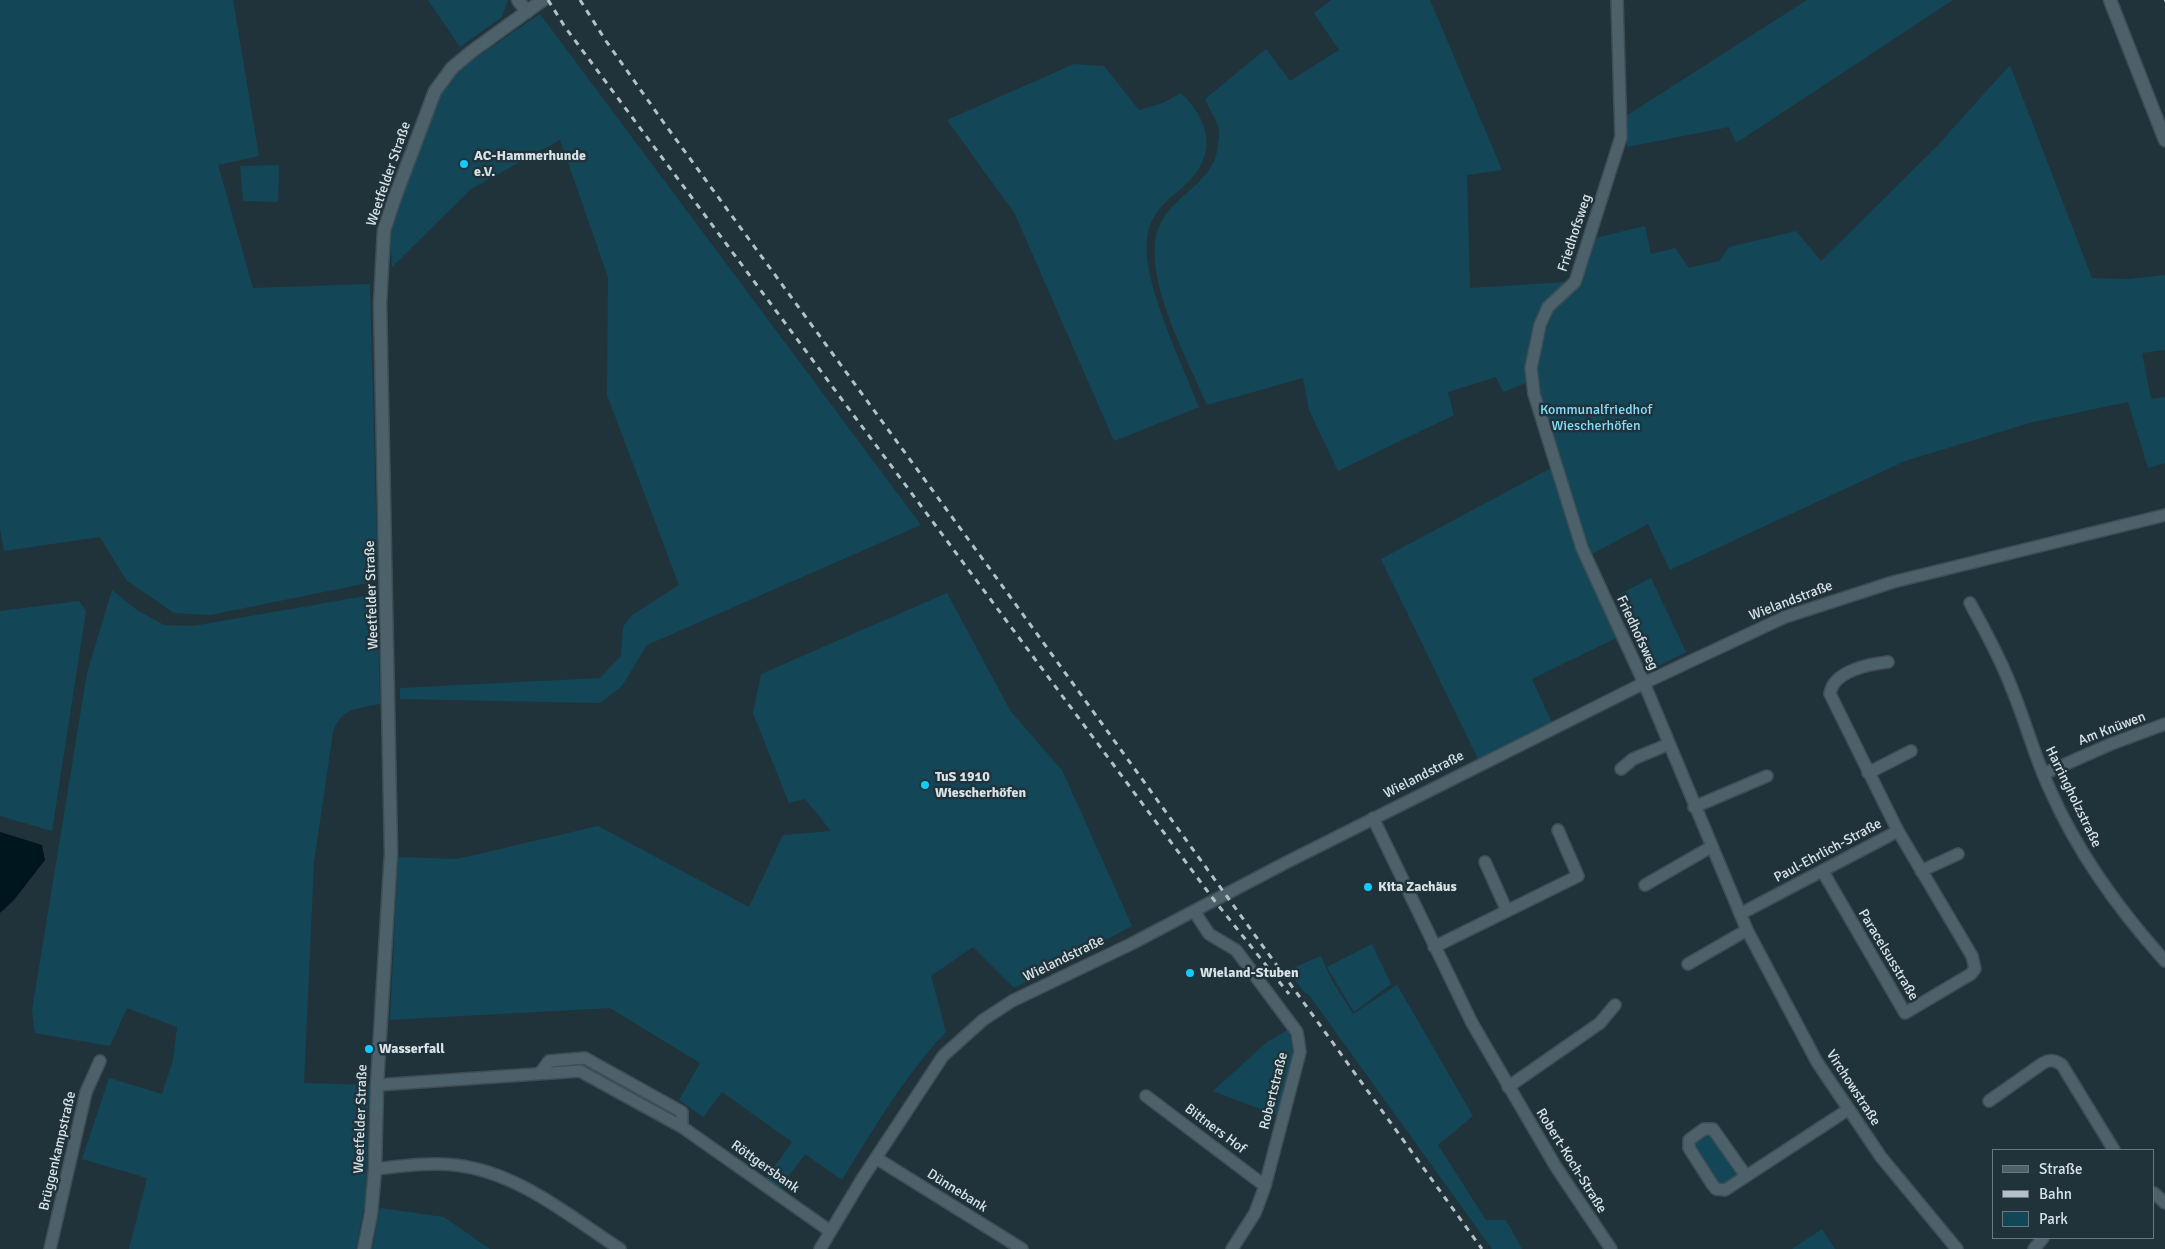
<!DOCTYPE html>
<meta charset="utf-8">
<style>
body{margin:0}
#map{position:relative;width:2165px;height:1249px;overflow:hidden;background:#20333a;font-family:Signika,sans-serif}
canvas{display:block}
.legend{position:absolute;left:1992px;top:1149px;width:162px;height:90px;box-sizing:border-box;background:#20333a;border:1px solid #6a7980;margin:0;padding:6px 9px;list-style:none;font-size:15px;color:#d8e3e8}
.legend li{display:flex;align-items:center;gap:10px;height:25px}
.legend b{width:25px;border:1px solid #6a7980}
</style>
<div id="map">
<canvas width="2165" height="1249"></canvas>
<ul class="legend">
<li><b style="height:6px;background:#4c6169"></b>Straße</li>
<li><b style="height:6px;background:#b4c0c6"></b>Bahn</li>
<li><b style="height:14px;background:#134758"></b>Park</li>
</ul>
</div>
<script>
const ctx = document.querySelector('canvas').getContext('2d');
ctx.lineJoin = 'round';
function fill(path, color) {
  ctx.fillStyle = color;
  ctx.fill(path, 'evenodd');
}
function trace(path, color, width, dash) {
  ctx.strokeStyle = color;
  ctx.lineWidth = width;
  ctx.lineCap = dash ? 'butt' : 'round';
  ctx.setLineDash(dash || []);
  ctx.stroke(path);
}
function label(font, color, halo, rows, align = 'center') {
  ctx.font = font + ' Signika,sans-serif';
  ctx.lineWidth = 5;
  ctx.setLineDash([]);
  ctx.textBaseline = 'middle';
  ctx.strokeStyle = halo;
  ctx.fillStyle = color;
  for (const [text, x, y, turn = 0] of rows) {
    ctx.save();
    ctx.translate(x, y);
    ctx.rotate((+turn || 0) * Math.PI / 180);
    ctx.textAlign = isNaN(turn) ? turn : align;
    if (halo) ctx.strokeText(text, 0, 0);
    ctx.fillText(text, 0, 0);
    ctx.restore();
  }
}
fill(new Path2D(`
 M0 0H233L259 156 218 165 253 288 370 284 378 581 210 615 174 613 126 580 100 537 4 551 0 529Z
 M428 0H508L502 17 460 47Z
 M1331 0H1430L1502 170 1467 175 1470 288 1567 282C1562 289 1552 292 1548 300 1532 322 1532 355 1528 382L1503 392 1496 377 1448 392 1454 415 1338 471 1309 410 1303 378 1207 405C1188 361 1150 291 1155 244 1159 196 1214 190 1218 145 1218 141 1220 135 1219 130 1217 120 1209 109 1205 99L1266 49 1290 81 1339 50 1314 13Z
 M1807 0H1953L1736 143 1729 127 1627 147 1626 116Z
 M540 14 921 525 647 645 622 686 600 703 400 699V688L600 678 621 656 623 627 632 615 679 585 607 395 608 277 560 140 471 189 392 267 390 229 433 108 456 71Z
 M1074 64 1104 66 1139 110 1163 103 1181 93C1207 118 1218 150 1191 179 1172 199 1152 206 1147 238 1141 281 1183 365 1199 407L1114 441 1015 214 947 120Z
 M2010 65 2092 278 2128 279 2165 275V350L2142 353 2151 399 2165 397V463L2148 468 2128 402 2033 422 1905 461 1670 570 1648 524 1590 555 1534 377 1546 330 1555 305 1576 288 1595 238 1645 226 1651 254 1675 248 1689 268 1719 261 1729 247 1796 231 1821 261 1937 146Z
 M279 165 278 202 243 201 240 166Z
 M1553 467 1618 637 1532 679 1552 723 1478 759 1381 559Z
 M1651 578 1686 652 1656 667 1620 594Z
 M112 590 137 610 164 625 193 626 377 594 380 704C356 709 342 707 333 732L314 862 304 1083 369 1085 366 1197 356 1249H129L147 1178 82 1159 109 1078 162 1094 173 1060 177 1027 127 1008 110 1046 35 1033 32 1010 87 673Z
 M947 593 1011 712 1062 770 1132 926 1014 988 973 947 931 976 946 1032C904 1076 874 1128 842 1180L805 1154 779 1189 765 1180 792 1142 722 1092 703 1117 679 1100 700 1063 610 1008 390 1020 398 857 457 859 598 826 749 907 783 835 831 831 805 799 789 803 753 713 761 674Z
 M79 601 86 611 52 831 0 816V611Z
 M1372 944 1391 984 1354 1012 1327 967Z
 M1321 956 1331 979 1353 1014 1397 985 1473 1116 1438 1145 1486 1220H1506L1522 1249H1492L1309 995 1304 992 1288 970Z
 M1288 1030C1300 1054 1284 1091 1278 1116L1213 1091 1267 1042Z
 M1709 1132 1737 1171V1176L1726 1185 1718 1183 1695 1149 1694 1142Z
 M380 1208 444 1217 490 1249H372Z
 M1822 1229 1835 1249H1792Z`), '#134758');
fill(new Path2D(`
 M0 832 42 845 45 860 14 900 0 913Z`), '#00161f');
const minor = new Path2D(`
 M1617 0 1621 137 1575 282 1548 307 1540 325 1531 368 1534 394 1582 548 1644 683 1747 930 1817 1062 1881 1157 1957 1249
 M1970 603C1985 631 2001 659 2012 689 2026 723 2035 758 2051 792 2079 855 2119 910 2165 961
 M1621 769 1633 759 1669 744
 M1868 773 1911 751
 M2043 774 2111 744 2165 724
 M1694 807 1767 776
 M1373 818 1472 1023 1556 1167 1611 1249
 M1485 862 1507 911
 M1921 871 1958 854
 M1823 872 1905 1013 1971 974 1975 969 1972 956 1898 831
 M1645 885 1711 847
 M1194 911 1209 934 1236 950 1297 1032 1300 1052 1265 1186 1255 1213 1232 1249
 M1740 914 1898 831 1830 694C1833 671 1869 664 1888 662
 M1434 947 1578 876 1558 830
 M1688 964 1747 930
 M541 1072 549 1061 585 1058 682 1112V1127
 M377 1085 580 1071 682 1127 830 1231
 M1508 1087 1600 1023 1615 1005
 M1146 1096 1265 1186
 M1989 1101 2043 1063C2050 1059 2055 1060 2062 1065L2114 1150
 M876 1158 1022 1249
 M375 1169C401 1166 428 1162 455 1165 518 1172 569 1216 620 1249
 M1746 1176 1713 1129H1704L1689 1140V1148L1712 1184 1716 1189 1725 1190 1849 1109
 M2154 1193 2165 1203
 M50 1249 86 1092 100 1061
 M820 1249 862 1179 943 1056 983 1020 1012 1001 1131 944 1289 861 1644 683 1785 617 1893 582 2165 515
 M2034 1249 2043 1238`);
const tertiary = new Path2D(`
 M518 0 527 12
 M2110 0 2165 140
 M364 1249 371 1214 375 1169 377 1085 391 852 380 304 384 230 395 197 435 91 452 68 471 52 543 0`);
trace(minor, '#3e4e55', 14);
trace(tertiary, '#3e4e55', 15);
trace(minor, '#4c6169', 11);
trace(tertiary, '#4c6169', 12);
trace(new Path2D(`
 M548 0 565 27 1214 900 1289 994
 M580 0 606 41 664 123 998 580 1482 1249
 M2164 0H2165`), '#b4c0c6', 3, [6, 6]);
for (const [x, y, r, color] of [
 [464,164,5,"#12cafb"],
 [925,785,5,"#12cafb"],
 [1368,887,5,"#12cafb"],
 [1190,973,5,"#12cafb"],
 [369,1049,5,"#12cafb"]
]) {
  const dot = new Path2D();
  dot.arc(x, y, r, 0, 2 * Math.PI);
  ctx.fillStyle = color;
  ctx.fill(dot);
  trace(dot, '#20333a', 2);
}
label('bold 14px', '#d8e3e8', '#20333a', [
 ["AC-Hammerhunde",474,156],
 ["e.V.",474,172],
 ["TuS 1910",935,777],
 ["Wiescherhöfen",935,793],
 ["Kita Zachäus",1378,887],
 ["Wieland-Stuben",1200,973],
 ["Wasserfall",379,1049]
], 'left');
label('14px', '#d8e3e8', '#20333a', [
 ["Weetfelder Straße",389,174,-71],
 ["Friedhofsweg",1575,233,-72],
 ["Weetfelder Straße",372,595,-92],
 ["Wielandstraße",1791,601,-21],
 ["Friedhofsweg",1637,633,65],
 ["Am Knüwen",2112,729,-21],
 ["Wielandstraße",1424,775,-27],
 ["Harringholzstraße",2073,797,64],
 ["Paul-Ehrlich-Straße",1828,851,-28],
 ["Paracelsusstraße",1888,955,59],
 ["Wielandstraße",1064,959,-26],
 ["Virchowstraße",1853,1088,57],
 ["Robertstraße",1274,1091,-76],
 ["Weetfelder Straße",361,1119,-88],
 ["Bittners Hof",1215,1129,37],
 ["Brüggenkampstraße",58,1151,-77],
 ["Robert-Koch-Straße",1571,1161,58],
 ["Röttgersbank",765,1167,35],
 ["Dünnebank",957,1191,32]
]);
label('14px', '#87ddfc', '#20333a', [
 ["Kommunalfriedhof",1596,410],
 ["Wiescherhöfen",1596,426]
]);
</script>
